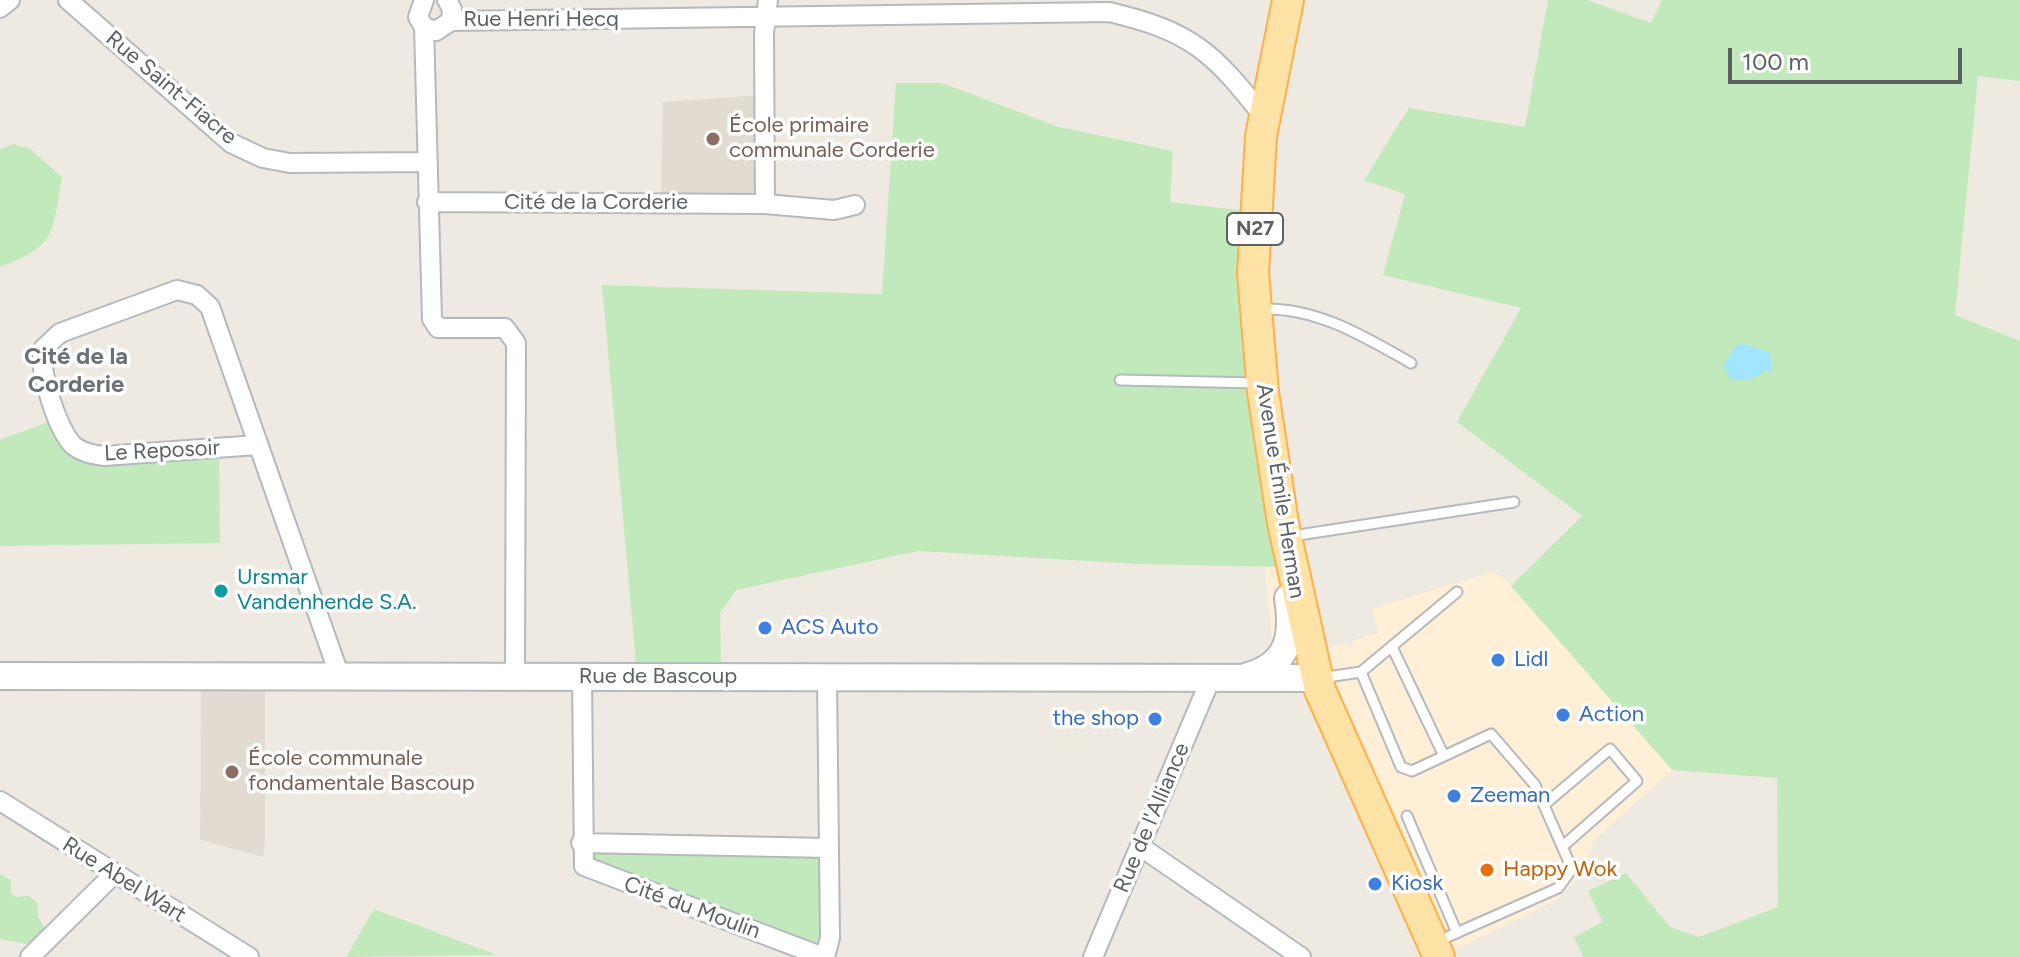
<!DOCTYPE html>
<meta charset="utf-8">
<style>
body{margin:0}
#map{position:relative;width:2020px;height:957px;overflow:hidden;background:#efeae1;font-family:Figtree,sans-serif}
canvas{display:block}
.scale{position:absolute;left:1728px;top:48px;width:234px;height:36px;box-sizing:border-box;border:4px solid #5a6064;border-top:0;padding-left:10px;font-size:24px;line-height:28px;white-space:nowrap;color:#5a6064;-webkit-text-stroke:6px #fff;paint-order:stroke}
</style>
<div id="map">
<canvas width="2020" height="957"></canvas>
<div class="scale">100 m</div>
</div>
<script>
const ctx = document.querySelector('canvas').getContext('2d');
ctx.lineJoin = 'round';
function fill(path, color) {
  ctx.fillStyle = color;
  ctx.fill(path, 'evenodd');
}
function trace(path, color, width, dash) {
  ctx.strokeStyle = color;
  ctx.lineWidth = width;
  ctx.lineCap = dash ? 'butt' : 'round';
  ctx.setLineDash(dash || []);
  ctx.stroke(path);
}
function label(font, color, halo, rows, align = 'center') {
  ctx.font = font + ' Figtree,sans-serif';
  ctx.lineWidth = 7;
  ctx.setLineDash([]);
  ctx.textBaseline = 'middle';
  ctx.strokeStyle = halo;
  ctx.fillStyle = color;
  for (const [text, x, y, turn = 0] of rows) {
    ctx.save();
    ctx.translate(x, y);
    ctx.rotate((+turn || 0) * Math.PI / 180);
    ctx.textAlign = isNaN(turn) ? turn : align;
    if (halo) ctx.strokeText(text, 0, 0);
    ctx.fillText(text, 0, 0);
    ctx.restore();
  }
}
fill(new Path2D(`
 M1265 567H1283L1292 635 1259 664 1272 645Z
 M1492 572 1504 578 1672 770 1593 841 1585 872 1556 900 1440 957 1310 654 1346 642 1348 647 1353 645 1352 641 1379 633 1372 609Z`), '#ffefd6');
fill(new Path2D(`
 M764 95 765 204 661 203 663 102Z
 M265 677V840L263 857 200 840 201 687Z`), '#e1dbd2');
fill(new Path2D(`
 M1548 0H1587L1651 23 1662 0H2020V81L1978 76 1955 315 2020 341V957H1583L1574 937 1603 922 1588 891 1626 873 1670 927 1699 937 1778 907 1777 778 1672 770 1511 586 1582 516 1457 422 1521 308 1383 275 1405 194 1364 180 1409 108 1525 127Z
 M896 83H942L1059 127 1173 151 1170 202 1256 212 1283 567 1138 564 918 551 736 590 720 613 721 662 636 663 602 285 882 294Z
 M13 144 30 149 62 177C52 232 58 246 0 267V149Z
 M59 418 83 452 219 448 220 543 0 546V440Z
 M581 843 829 848 825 957 592 871Z
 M0 874 11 880V892L16 897 29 896 37 902 38 917 46 930 32 945 0 939Z
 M374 909 497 955 346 957Z`), '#c2e9bb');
fill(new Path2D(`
 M1746 344 1770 353 1772 372 1766 370 1752 379 1731 380 1724 365 1736 345Z`), '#a1e5ff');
const lane = new Path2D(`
 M1262 309C1317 307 1365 337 1411 363
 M1120 380 1258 383
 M1292 536 1514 502
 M1392 647 1444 756
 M1361 672 1401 767 1412 771 1491 734 1535 785 1572 869 1558 888 1436 942
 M1320 678 1361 672 1457 592
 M1545 804 1610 749 1637 781 1563 846
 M1407 816 1457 933`);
const street = new Path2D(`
 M68 0 231 143 263 158 290 163 426 162
 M424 0 418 17 424 27 436 31 451 21 452 9 447 0
 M0 8 10 0
 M451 21 1109 12C1191 31 1213 52 1264 117
 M424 27 432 319 438 328H505L516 343 515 677
 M427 202 765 204 834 210 855 205
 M765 204 764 33 768 0
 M257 445 104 456C93 455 83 453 74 446 58 432 38 369 43 349L60 333 177 290 197 295 210 307 340 677
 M582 677 584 866 823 957
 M0 801 249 957
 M581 843 829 848
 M1141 847 1301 957
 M30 957 114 874
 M825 957 830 938 827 678
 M1093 957 1211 678`);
const secondary = new Path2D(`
 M0 676 1317 678
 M1248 676C1289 665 1294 635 1288 598`);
const primary = new Path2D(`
 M1288 0 1261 136 1253 273 1263 392 1283 523 1320 690 1439 957`);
trace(lane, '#b4b9be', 13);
trace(street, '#b4b9be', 22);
trace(secondary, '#b3b9be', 30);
trace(primary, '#ffb04a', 34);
trace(lane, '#fff', 9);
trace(street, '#fff', 18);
trace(secondary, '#fff', 26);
trace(primary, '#ffe3a6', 30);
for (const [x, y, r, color] of [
 [713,139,8,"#8d6e63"],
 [221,591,8,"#0f9aa8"],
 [765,628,8,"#3f7fe0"],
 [1498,660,8,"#3f7fe0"],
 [1563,715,8,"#3f7fe0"],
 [1155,719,8,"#3f7fe0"],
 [232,772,8,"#8d6e63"],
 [1454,796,8,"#3f7fe0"],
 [1487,870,8,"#e8710a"],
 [1375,884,8,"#3f7fe0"]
]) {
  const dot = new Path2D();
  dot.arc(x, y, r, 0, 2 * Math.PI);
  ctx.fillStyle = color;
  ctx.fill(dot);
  trace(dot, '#fff', 3);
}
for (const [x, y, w] of [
 [1255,229,56]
]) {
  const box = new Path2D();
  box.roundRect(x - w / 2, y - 16, w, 32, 6);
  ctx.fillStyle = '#fff';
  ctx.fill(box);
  trace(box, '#5a6064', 2);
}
label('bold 20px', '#5a6064', null, [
 ["N27",1255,229]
]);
label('22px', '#5a6064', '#fff', [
 ["Rue Henri Hecq",541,20],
 ["Rue Saint-Fiacre",171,88,40],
 ["Cité de la Corderie",596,203],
 ["Le Reposoir",162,451,-3],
 ["Avenue Émile Herman",1280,491,81],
 ["Rue de Bascoup",658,677],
 ["Rue de l'Alliance",1152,818,-67],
 ["Rue Abel Wart",124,880,32],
 ["Cité du Moulin",692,908,20]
]);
label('22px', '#785e54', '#fff', [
 ["École primaire",729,126],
 ["communale Corderie",729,151],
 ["École communale",248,759],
 ["fondamentale Bascoup",248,784]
], 'left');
label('22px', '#0d838f', '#fff', [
 ["Ursmar",237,578],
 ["Vandenhende S.A.",237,603]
], 'left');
label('22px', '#366cbe', '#fff', [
 ["ACS Auto",781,628],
 ["Lidl",1514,660],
 ["Action",1579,715],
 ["the shop",1139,719,"right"],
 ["Zeeman",1470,796],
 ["Kiosk",1391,884]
], 'left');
label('22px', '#c56008', '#fff', [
 ["Happy Wok",1503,870]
], 'left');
label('bold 24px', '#6b7276', '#fff', [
 ["Cité de la",76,357],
 ["Corderie",76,385]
]);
</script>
